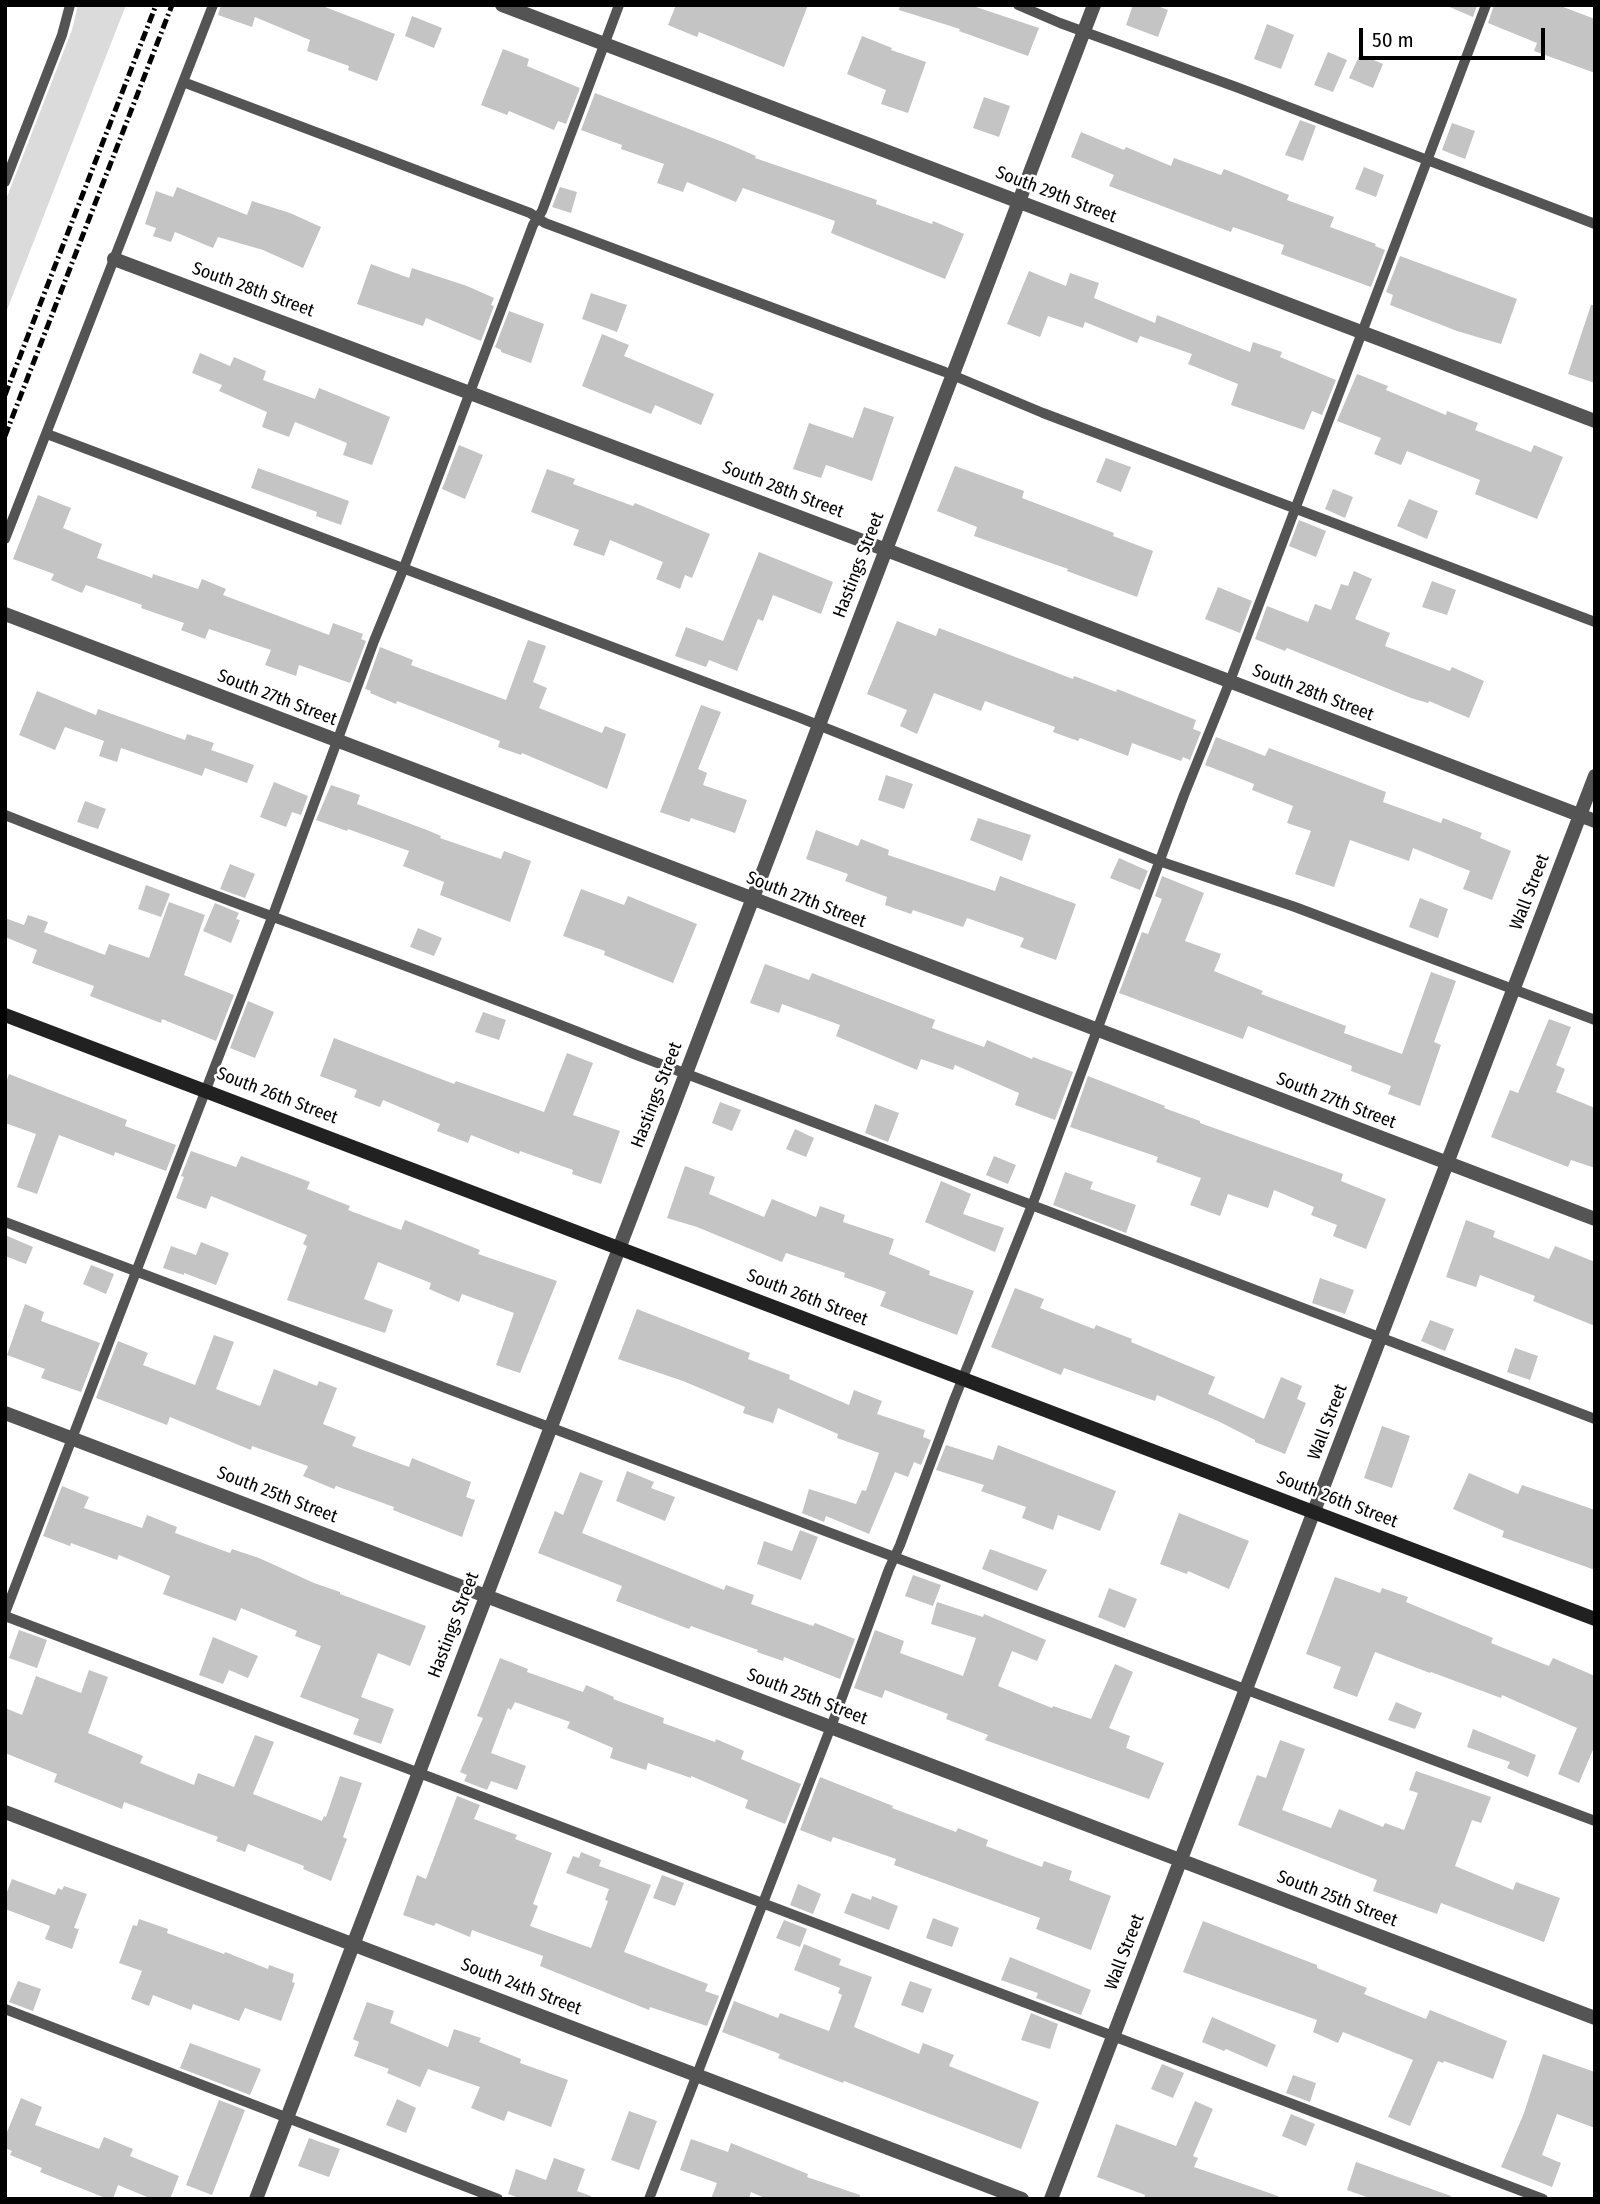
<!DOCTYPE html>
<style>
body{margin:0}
#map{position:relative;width:1600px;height:2204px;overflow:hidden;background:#fff;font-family:"Fira Sans Condensed",sans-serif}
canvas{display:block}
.frame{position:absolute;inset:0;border:7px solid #000;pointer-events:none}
.scale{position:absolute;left:1359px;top:28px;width:186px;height:32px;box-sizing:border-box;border:4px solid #000;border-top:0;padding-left:9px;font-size:21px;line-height:24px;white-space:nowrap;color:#000;-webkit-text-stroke:5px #fff;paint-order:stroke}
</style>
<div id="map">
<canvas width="1600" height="2204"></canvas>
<div class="frame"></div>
<div class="scale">50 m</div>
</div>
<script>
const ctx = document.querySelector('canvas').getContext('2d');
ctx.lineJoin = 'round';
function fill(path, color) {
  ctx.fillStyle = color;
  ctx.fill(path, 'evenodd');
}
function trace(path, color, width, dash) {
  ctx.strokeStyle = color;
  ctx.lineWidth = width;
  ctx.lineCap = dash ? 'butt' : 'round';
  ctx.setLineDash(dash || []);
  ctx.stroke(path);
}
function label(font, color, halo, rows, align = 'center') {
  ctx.font = font + ' "Fira Sans Condensed",sans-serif';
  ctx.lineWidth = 5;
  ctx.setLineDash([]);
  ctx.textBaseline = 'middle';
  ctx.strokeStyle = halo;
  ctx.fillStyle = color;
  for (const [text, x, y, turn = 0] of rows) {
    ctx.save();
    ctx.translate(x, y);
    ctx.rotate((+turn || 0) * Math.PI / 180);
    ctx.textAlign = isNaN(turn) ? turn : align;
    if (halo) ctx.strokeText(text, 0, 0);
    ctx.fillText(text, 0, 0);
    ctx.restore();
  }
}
fill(new Path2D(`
 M78 5H126L5 315V202L72 30Z`), '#dbdbdb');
fill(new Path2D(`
 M221 5H320L395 34 377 81 348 70 349 66 307 51 310 40 255 17 252 27 218 15Z
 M676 5H808L784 67 699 32 697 37 668 25Z
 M900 5H970L1039 28 1028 56 959 31 960 29 899 10Z
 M1133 5H1155L1168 10 1158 37 1126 25Z
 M1445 5H1477L1473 17Z
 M1494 5H1558L1595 19V73L1534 51 1537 43 1488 23Z
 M412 16 442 28 434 48 405 36Z
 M1267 24 1294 35 1281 69 1254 59Z
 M862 36 892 48 891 50 926 62 908 113 881 104 886 90 847 74Z
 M503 49 529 59 527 66 580 88 566 124 558 121 554 130 509 111 507 115 481 105Z
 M1328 52 1347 60 1333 92 1314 85Z
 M1360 54 1383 64 1373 88 1349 78Z
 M595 93 728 144 756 156 755 158 877 200 876 204 932 224 933 221 964 234 945 279 831 233 835 221 743 188 736 202 687 182 683 192 657 183 664 164 621 149 622 145 581 130Z
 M984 97 1010 106 999 137 973 128Z
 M1300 120 1316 126 1303 161 1285 155Z
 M1452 123 1475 131 1465 159 1442 150Z
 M1081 132 1124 150 1126 147 1171 166 1174 158 1221 175 1224 169 1289 195 1287 200 1334 217 1330 227 1376 244 1375 246 1385 250 1371 287 1281 254 1284 245 1233 227 1231 232 1109 186 1114 175 1071 157Z
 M1364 167 1384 175 1376 197 1355 189Z
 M177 187 247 215 252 201 290 213 321 227 303 268 263 250 218 237 213 248 175 232 171 242 153 236 156 228 145 224 156 191 173 197Z
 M560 187 577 192 571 213 552 207Z
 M1400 256 1517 299 1501 344 1457 331 1390 305 1393 295 1386 292Z
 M371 264 409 278 412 268 467 286 494 298 491 305 494 306 481 341 426 318 423 326 357 304Z
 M1029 271 1066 286 1070 273 1099 283 1094 298 1155 323 1157 315 1250 352 1253 342 1282 352 1280 357 1336 380 1322 415 1312 411 1304 430 1231 405 1238 384 1188 364 1192 354 1140 336 1137 343 1085 322 1083 328 1048 316 1040 337 1007 324Z
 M591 293 627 305 617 332 582 319Z
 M1591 305H1595V383L1568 374Z
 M509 311 544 324 531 363 501 352V350L495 347Z
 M602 334 629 345 624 356 714 394 701 425 655 405 651 414 582 386Z
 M200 353 230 366 234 357 266 371 263 380 315 399 319 388 390 417 372 465 343 455 347 443 295 422 289 437 262 427 267 412 219 391 222 385 192 373Z
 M1357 374 1388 386 1386 390 1446 415 1447 411 1478 423 1475 430 1531 452 1534 445 1563 457 1537 519 1475 494 1480 480 1407 451 1401 465 1374 454 1381 438 1337 421Z
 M864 407 894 417 872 481 826 465 821 478 793 469 809 423 853 438Z
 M459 445 483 455 465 499 442 489Z
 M1106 458 1131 467 1121 492 1096 482Z
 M955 466 1024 491 1022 498 1114 533 1113 536 1153 551 1137 597 1067 571 1068 569 974 536 977 527 937 511Z
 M258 468 349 501 341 525 316 516 317 512 251 488Z
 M547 469 575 479 573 484 633 506 635 503 710 534 692 578 685 575 680 589 656 579 663 562 610 540 604 556 573 545 579 530 531 512Z
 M1333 489 1353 497 1345 518 1325 509Z
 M38 495 71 508 63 528 102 544 97 558 152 578 153 574 198 589 202 579 226 589 223 595 329 635 333 623 363 634 361 639 366 641 350 683 299 665 296 676 265 665 271 650 209 629 205 639 181 630 184 623 141 608 142 605 86 585 82 593 51 580 54 574 13 559Z
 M1409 499 1438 511 1427 539 1397 526Z
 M1299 520 1326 531 1316 557 1289 546Z
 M759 552 833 582 821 614 773 595 763 621 758 619 737 671 709 660 706 667 675 656 686 627 723 641Z
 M1354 571 1372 579 1355 619 1390 633 1385 646 1450 671 1452 667 1484 681 1469 718 1429 701 1428 703 1411 698 1287 648 1285 651 1255 639 1267 606 1308 622 1315 604 1331 610 1341 584 1348 586Z
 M1432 581 1456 590 1447 615 1422 607Z
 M1218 587 1252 601 1240 633 1205 619Z
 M897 621 936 636 939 628 1073 679 1074 676 1116 692 1117 689 1196 720 1193 729 1201 732 1190 760 1183 757 1181 761 1132 743 1128 756 1080 738 1078 741 1053 732 1055 727 985 701 981 711 934 693 917 734 900 726 907 710 867 694Z
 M528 640 546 646 533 682 547 688 539 708 602 733 605 726 626 734 607 789 522 753 521 755 498 747 500 741 397 701 396 704 370 693 371 691 365 689 380 647 413 660 411 665 506 700Z
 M37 691 96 715 98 709 185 740 187 734 214 743 211 750 254 765 247 783 205 768 202 776 121 748 117 762 99 756 104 741 65 727 55 750 19 735Z
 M701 705 721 712 698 769 707 773 703 785 747 800 735 833 691 818 689 822 660 812Z
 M1216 737 1265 756 1269 748 1386 792 1383 802 1441 823 1443 818 1482 833 1480 838 1511 851 1492 900 1463 889 1470 871 1413 848 1409 861 1350 840 1334 887 1295 874 1311 831 1287 823 1293 806 1252 790 1254 784 1205 765Z
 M886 775 913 784 904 809 878 800Z
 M274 782 308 796 301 815 292 812 286 827 260 817Z
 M331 785 360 795 357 804 427 830 441 836 440 838 501 859 504 851 531 861 510 922 440 895 444 882 403 866 409 851 348 829 347 831 316 820Z
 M85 801 106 809 98 829 77 822Z
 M978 818 1031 835 1022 861 970 840Z
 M816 830 858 846 861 839 889 850 888 855 995 891 1000 876 1076 904 1056 960 1020 947 1024 938 967 918 963 927 913 910 911 914 885 905 887 897 845 881 848 874 806 859Z
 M1119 858 1148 871 1140 890 1110 878Z
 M230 864 255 874 245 898 220 889Z
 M1162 876 1204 893 1185 941 1221 954 1214 971 1263 991 1261 994 1346 1026 1344 1033 1402 1054 1431 972 1456 981 1434 1042 1441 1045 1420 1106 1388 1094 1391 1086 1351 1071 1352 1066 1248 1026 1243 1039 1119 993 1142 932 1148 934 1162 899 1155 896Z
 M146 885 170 894 161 917 138 909Z
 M581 889 624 905 628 896 697 924 673 983 604 955 605 951 563 936Z
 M1420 898 1448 909 1438 938 1409 927Z
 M169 902 205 915 184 975 234 995 216 1041 162 1019 161 1023 90 996 94 986 32 963 37 950 5 937V918L24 925 28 915 48 922 44 932 105 955 109 944 149 958Z
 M215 903 239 913 236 919 240 920 231 943 203 931Z
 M418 928 442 938 434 956 410 947Z
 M765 964 809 980 812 973 935 1020 932 1028 984 1047 987 1040 1032 1059 1033 1057 1073 1072 1055 1120 1015 1105 1019 1093 955 1065 953 1070 921 1059 917 1070 836 1036 840 1025 782 1004 779 1013 750 1003Z
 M248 1001 274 1012 255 1058 230 1048Z
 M483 1012 506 1020 499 1040 475 1032Z
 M1549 1019 1571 1027 1556 1065 1565 1069 1556 1092 1595 1108V1168L1571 1160 1568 1167 1491 1137 1510 1090 1518 1093Z
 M334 1038 454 1084 456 1081 544 1112 567 1053 593 1063 573 1115 620 1131 601 1184 572 1174 573 1170 520 1151 519 1154 471 1135 468 1143 437 1131 440 1124 383 1100 380 1107 354 1097 357 1090 320 1076Z
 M9 1074 127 1120 125 1126 176 1145 166 1171 115 1152 114 1156 59 1135 37 1194 17 1187 36 1134 5 1123V1085Z
 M1088 1076 1165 1106 1164 1108 1200 1121V1123L1343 1174 1341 1181 1386 1199 1366 1249 1333 1236 1337 1225 1311 1215 1314 1207 1274 1190 1268 1208 1228 1194 1220 1216 1190 1205 1201 1178 1156 1162 1158 1157 1070 1127Z
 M720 1102 741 1110 732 1131 712 1123Z
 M875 1104 899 1113 888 1142 865 1133Z
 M795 1129 814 1138 806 1157 786 1149Z
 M191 1151 236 1167 241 1156 310 1182 307 1189 350 1206 348 1210 401 1230 405 1220 480 1250 478 1254 557 1281 520 1373 496 1365 514 1313 462 1294 459 1302 429 1289 431 1283 378 1262 364 1299 393 1310 385 1333 287 1300 307 1246 303 1244 307 1235 211 1196 206 1209 176 1198 184 1177 181 1176Z
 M994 1156 1016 1165 1008 1184 986 1175Z
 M685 1166 715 1177 709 1194 764 1217 772 1199 816 1217 820 1206 845 1215 843 1222 894 1239 889 1254 930 1271 929 1275 974 1291 957 1335 880 1306 886 1292 844 1277 845 1273 786 1253 782 1262 697 1227 667 1218Z
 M1065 1172 1093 1182 1090 1189 1136 1205 1126 1233 1053 1205Z
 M941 1181 971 1194 963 1214 1004 1228 995 1252 925 1222Z
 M1466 1220 1495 1231 1493 1237 1549 1259 1555 1246 1595 1262V1326L1533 1301 1535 1296 1480 1275 1476 1287 1446 1277Z
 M5 1235 33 1247 26 1264 5 1256Z
 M201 1242 229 1253 216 1285 184 1273V1275L163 1268 171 1246 196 1255Z
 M91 1265 114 1274 106 1294 83 1284Z
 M1320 1278 1354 1290 1345 1314 1312 1303Z
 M1015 1288 1044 1299 1040 1308 1094 1329 1096 1325 1132 1339 1131 1342 1215 1377 1208 1394 1264 1419 1281 1377 1302 1386 1297 1399 1306 1403 1285 1454 1255 1442V1440L1220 1422 1157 1395 1155 1401 1064 1368 1061 1375 991 1347Z
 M25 1304 44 1312 41 1321 100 1343 81 1392 41 1378 45 1369 7 1355Z
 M637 1309 750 1353 748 1359 790 1375 789 1379 849 1405 854 1390 882 1401 877 1414 925 1430 923 1437 931 1440 921 1465 914 1462 908 1477 895 1472 869 1534 826 1516 824 1522 802 1513 809 1489 856 1504 862 1490 866 1491 879 1453 837 1438 838 1434 778 1408 773 1423 743 1413 745 1407 683 1381 618 1359Z
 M1430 1320 1454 1329 1445 1351 1421 1341Z
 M214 1335 234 1342 216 1389 260 1406 274 1369 317 1386 319 1381 337 1388 323 1424 356 1437 352 1446 409 1467 412 1458 471 1482 466 1497 475 1500 462 1537 393 1510 394 1507 336 1486 334 1489 303 1476 308 1466 252 1446 251 1450 170 1417 167 1425 96 1398 118 1341 148 1353 143 1365 195 1385Z
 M1515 1348 1538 1356 1530 1380 1507 1372Z
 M1382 1426 1410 1436 1392 1488 1364 1478Z
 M946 1445 993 1460 998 1445 1116 1491 1100 1531 1058 1515 1053 1530 1022 1518 1026 1507 981 1491 984 1485 936 1470Z
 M627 1471 654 1482 651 1488 675 1497 665 1521 616 1501Z
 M580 1472 603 1481 582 1533 724 1590 726 1585 754 1595 751 1604 813 1626 815 1623 855 1639 840 1679 784 1657 783 1661 757 1652 758 1650 691 1626 689 1629 616 1601 622 1586 538 1553 555 1511 563 1515Z
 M1469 1473 1518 1494 1522 1485 1595 1510V1570L1502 1537 1504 1531 1453 1509Z
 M62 1486 89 1497 84 1508 142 1528 147 1515 177 1527 175 1533 230 1553 232 1549 259 1558 314 1583 340 1592V1594L426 1626 410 1666 378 1653 361 1697 394 1709 381 1744 353 1734 359 1719 300 1697 321 1646 295 1636 297 1631 241 1608 236 1621 163 1594 170 1576 119 1555 117 1560 71 1543 70 1546 43 1536Z
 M1179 1513 1249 1541 1229 1589 1188 1571 1187 1574 1160 1564Z
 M800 1530 818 1537 801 1580 757 1564 764 1541 792 1551Z
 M990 1549 1047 1570 1037 1591 982 1569Z
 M913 1575 941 1585 933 1606 905 1596Z
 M1335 1577 1380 1593 1382 1588 1408 1597 1406 1602 1493 1638 1491 1643 1549 1666 1553 1658 1595 1676V1745L1579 1783 1558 1774 1577 1728 1502 1695 1501 1698 1431 1672 1430 1673 1375 1652 1357 1697 1333 1688 1341 1667 1306 1654Z
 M1109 1588 1137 1599 1125 1628 1098 1617Z
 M937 1602 983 1617 984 1614 1046 1640 1037 1661 1012 1651 998 1686 1052 1708 1053 1706 1091 1719 1115 1664 1133 1672 1109 1728 1130 1736 1126 1748 1164 1763 1149 1799 985 1740 988 1735 946 1719 948 1714 885 1690 882 1698 854 1688 875 1630 904 1641 900 1653 963 1676 976 1638 931 1624Z
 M19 1630 47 1640 37 1668 9 1658Z
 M213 1637 258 1656 248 1678 229 1670 223 1684 199 1675Z
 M500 1658 528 1669 527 1672 583 1692 586 1685 614 1697 613 1699 664 1718 663 1723 715 1742 716 1739 744 1751 741 1759 801 1784 785 1824 745 1808 748 1800 691 1776V1778L648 1763 646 1770 610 1758 613 1748 567 1728 570 1722 515 1702 511 1710 508 1708 491 1753 526 1766 517 1790 491 1781 487 1790 464 1781 467 1775 460 1772 483 1718 477 1716Z
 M89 1670 108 1677 88 1733 143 1756 140 1763 194 1785 198 1773 234 1787 255 1735 274 1742 253 1794 322 1821 324 1816 326 1817 340 1776 362 1783 343 1837 347 1839 331 1881 303 1869 304 1866 248 1844 245 1852 216 1841 218 1837 124 1802 122 1809 54 1782 57 1774 5 1753V1708L22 1715 36 1676 81 1693Z
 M1396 1702 1422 1713 1415 1729 1388 1720Z
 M1473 1729 1536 1755 1528 1777 1507 1768 1510 1762 1467 1747Z
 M1280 1740 1305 1749 1282 1810 1331 1828 1339 1809 1383 1827 1385 1823 1404 1830 1418 1793 1409 1790 1416 1771 1491 1797 1481 1823 1472 1820 1455 1866 1513 1890 1516 1882 1560 1898 1544 1942 1441 1903 1437 1914 1373 1891 1377 1880 1238 1825 1257 1775 1266 1778Z
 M820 1777 893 1806 892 1808 956 1832 958 1828 988 1840 986 1846 1042 1867 1044 1861 1072 1871 1069 1880 1111 1896 1091 1950 1036 1929 1040 1918 894 1865 896 1859 833 1837 831 1842 800 1830Z
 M457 1796 480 1805 474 1819 517 1835 515 1839 552 1853 533 1904 538 1906 530 1926 591 1948 608 1901 605 1900 609 1889 566 1873 573 1856 579 1858 581 1852 601 1860 599 1866 651 1885 624 1952 708 1984 705 1991 719 1996 707 2026 650 2007 649 2010 540 1966 543 1956 472 1930 470 1937 436 1923 434 1926 403 1915 417 1875 426 1879Z
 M662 1875 684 1883 675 1906 653 1898Z
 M12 1879 55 1895 58 1888 62 1890 64 1886 87 1894 74 1928 79 1929 72 1949 45 1939 50 1926 5 1909V1897Z
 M798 1884 821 1894 813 1914 790 1905Z
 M852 1893 871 1900 872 1896 898 1906 889 1930 844 1913Z
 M933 1918 959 1928 952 1947 926 1938Z
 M139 1919 168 1929 167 1933 224 1954 225 1952 268 1969 269 1965 294 1974 292 1982 295 1983 281 2021 245 2008 239 2021 193 2004 191 2010 153 1995 149 2006 131 1999 142 1971 119 1963 133 1925 137 1926Z
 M784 1920 807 1929 800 1947 776 1938Z
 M1203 1921 1317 1965V1968L1367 1988 1364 1994 1426 2019 1430 2010 1507 2041 1493 2079 1444 2061 1443 2063 1438 2061 1410 2126 1388 2117 1413 2060 1343 2032 1338 2043 1313 2032 1317 2020 1183 1972Z
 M804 1944 841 1959 839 1965 872 1977 854 2027 919 2054 923 2043 954 2055 949 2066 1039 2102 1021 2149 844 2081 843 2083 778 2058 780 2054 722 2032 734 2001 778 2018 780 2013 829 2031 842 1995 838 1993 840 1988 794 1970Z
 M1010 1957 1091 1990 1081 2015 1036 1998 1038 1993 1001 1980Z
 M18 1981 41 1989 33 2011 9 2002Z
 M910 1981 932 1989 923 2013 901 2005Z
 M367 2002 394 2011 390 2023 448 2047 454 2029 481 2038 479 2042 521 2059 520 2063 568 2080 551 2127 508 2111 504 2121 471 2108 480 2087 428 2069 420 2087 387 2073 389 2069 354 2056 359 2042 353 2039Z
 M1031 2013 1058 2024 1050 2049 1021 2040Z
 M1212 2017 1276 2045 1267 2067 1226 2049 1224 2051 1202 2042Z
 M190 2043 261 2069 250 2095 180 2068Z
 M1543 2054 1595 2072V2128L1557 2114 1542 2155 1561 2163 1552 2187 1501 2167 1524 2113Z
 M1162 2064 1184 2073 1173 2098 1151 2089Z
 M1293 2075 1316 2083 1310 2102 1286 2093Z
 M21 2098 42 2107 35 2125 99 2149 104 2137 133 2149 130 2156 179 2176 170 2199H152L118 2185 113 2199H108L40 2172 42 2168 10 2155 12 2151 5 2148V2137Z
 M397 2099 416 2108 406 2133 386 2125Z
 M219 2100 245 2110 212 2195 186 2185Z
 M1195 2101 1213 2109 1193 2156 1198 2158 1194 2167 1278 2196V2199H1144L1145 2195 1097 2177 1116 2124 1176 2146Z
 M629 2111 657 2121 639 2170 611 2160Z
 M1291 2114 1315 2124 1306 2146 1282 2136Z
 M309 2138 340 2149 329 2177 298 2166Z
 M691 2139 728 2152 731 2143 808 2174 807 2177 860 2195 859 2199H767L751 2192 749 2199H711L717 2183 680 2170Z
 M554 2158 585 2169 577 2191 591 2196V2199H522L508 2194 516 2169 546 2180Z
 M1356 2162 1451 2196 1450 2199H1372L1347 2190Z`), '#c4c4c4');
trace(new Path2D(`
 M1018 5 1060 23 1236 87 1595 224
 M183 82 530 213 545 223 945 372 1043 413 1595 622
 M5 182 62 35 70 5
 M47 434 798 717 1159 861 1295 907 1595 1020
 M5 539 213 5
 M5 815C214 898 426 970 634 1054L1595 1419
 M5 1222 1595 1821
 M5 1613 273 915 374 641 403 570 533 225 542 211 619 5
 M5 1616 1543 2199
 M5 2009 498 2199
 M649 2199 837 1711 889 1569 900 1545 954 1400 1036 1195 1184 795 1230 681 1486 5`), '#545454', 10);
trace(new Path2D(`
 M502 5 1595 421
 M114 259 855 538 1595 821
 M5 614 1595 1219
 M5 1413 1595 2018
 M5 1812 1022 2199
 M256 2199 1094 5
 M1051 2199 1595 776`), '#545454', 14);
trace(new Path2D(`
 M5 1015 1595 1619`), '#212121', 14);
trace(new Path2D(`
 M5 395 156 5
 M5 436 172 5`), '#000', 5, [10, 3.5, 2, 3.5]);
label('18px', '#000', '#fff', [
 ["South 29th Street",1056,195,21],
 ["South 28th Street",253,290,20],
 ["South 28th Street",783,490,21],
 ["Hastings Street",859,565,-69],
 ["South 28th Street",1313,693,21],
 ["South 27th Street",277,698,21],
 ["Wall Street",1530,892,-69],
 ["South 27th Street",806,900,21],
 ["Hastings Street",657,1095,-69],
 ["South 26th Street",277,1096,21],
 ["South 27th Street",1336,1101,21],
 ["South 26th Street",807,1298,21],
 ["Wall Street",1328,1422,-69],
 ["South 25th Street",277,1495,21],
 ["South 26th Street",1337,1500,21],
 ["Hastings Street",454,1625,-69],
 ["South 25th Street",807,1697,21],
 ["South 25th Street",1337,1899,21],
 ["Wall Street",1125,1952,-69],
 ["South 24th Street",521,1987,21]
]);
</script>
